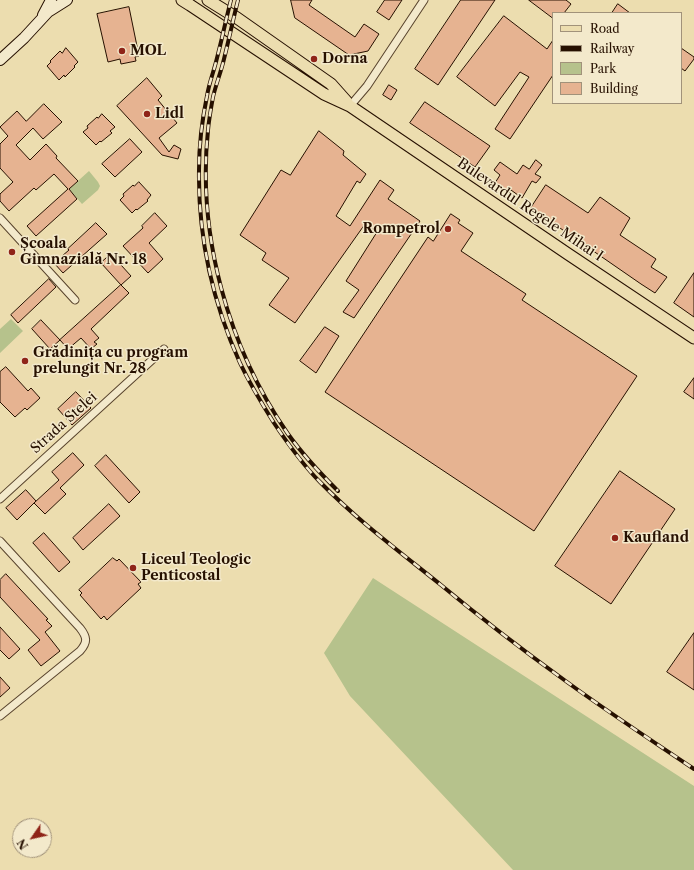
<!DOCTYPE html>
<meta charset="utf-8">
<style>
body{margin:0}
#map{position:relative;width:694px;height:870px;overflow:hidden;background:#ecddaf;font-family:"Libre Caslon Text",serif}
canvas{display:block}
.legend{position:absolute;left:552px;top:12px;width:130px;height:92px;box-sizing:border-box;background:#f3e9cb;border:1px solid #a1927a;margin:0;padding:5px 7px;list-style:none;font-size:12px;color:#261000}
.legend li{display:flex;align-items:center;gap:8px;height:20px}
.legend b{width:20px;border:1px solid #a1927a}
.north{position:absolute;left:12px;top:818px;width:40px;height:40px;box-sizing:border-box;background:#f3e9cb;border:1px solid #a1927a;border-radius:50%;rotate:236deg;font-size:11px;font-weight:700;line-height:16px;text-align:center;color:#261000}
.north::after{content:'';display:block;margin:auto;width:14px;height:18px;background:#8f2418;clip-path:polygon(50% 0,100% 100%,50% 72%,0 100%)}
</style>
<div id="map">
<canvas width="694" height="870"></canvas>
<ul class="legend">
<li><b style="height:5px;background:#ecddaf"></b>Road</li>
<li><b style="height:5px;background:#261000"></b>Railway</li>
<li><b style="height:11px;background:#b6c28c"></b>Park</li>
<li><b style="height:11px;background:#e6b391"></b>Building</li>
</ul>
<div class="north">N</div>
</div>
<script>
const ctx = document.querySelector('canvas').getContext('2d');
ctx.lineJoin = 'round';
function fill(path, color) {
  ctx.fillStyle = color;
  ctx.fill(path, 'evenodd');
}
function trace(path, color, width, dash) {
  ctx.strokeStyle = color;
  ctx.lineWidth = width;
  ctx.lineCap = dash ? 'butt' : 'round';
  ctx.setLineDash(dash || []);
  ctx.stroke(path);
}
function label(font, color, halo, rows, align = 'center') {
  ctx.font = font + ' "Libre Caslon Text",serif';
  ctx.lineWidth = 3;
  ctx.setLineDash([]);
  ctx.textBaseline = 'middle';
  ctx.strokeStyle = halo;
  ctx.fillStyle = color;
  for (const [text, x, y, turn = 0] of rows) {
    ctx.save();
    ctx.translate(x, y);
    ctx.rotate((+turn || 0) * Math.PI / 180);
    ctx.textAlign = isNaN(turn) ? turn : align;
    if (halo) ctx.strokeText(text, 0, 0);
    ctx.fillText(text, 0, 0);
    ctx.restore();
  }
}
fill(new Path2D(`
 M89 171 98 182 100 186 98 190 82 204 69 189Z
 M11 319 23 331 0 353V329Z
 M373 578 694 786V870H513L350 696 324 653Z`), '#b6c28c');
const building = new Path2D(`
 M291 0H312L309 5 355 37 364 24 379 34 368 51 349 55 295 18Z
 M385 0H402L389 20 377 12Z
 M461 0H495L438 85 415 69Z
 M529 0H566L571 4 564 13H553V18Z
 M618 4 630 13H612Z
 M129 7 139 56 135 57 136 61 121 64 120 59 108 62 97 14Z
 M504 16 547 49 553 40V75L510 139 495 129 529 77 520 72 495 106 457 77Z
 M66 48 78 62 74 66 75 67 65 77 64 75 59 80 47 66 51 62 50 61 60 51 62 53Z
 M681 48 694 57V59L685 71 681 68Z
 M147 78 162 96 158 100 177 123 159 138 169 152 174 145 181 149 178 159 162 155 117 106Z
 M389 85 397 90 391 100 383 95Z
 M425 102 490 146 475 167 410 123Z
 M44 104 62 122 43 139 33 128 16 145 30 160 46 144 57 156 56 158 78 181 69 189 77 199 36 236 27 226 68 189 54 174 36 190 34 188 9 211 0 201V194L13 182 0 168V144L8 136 0 127 17 111 26 121Z
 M102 114 115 127 110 131 112 133 101 142 100 141 96 145 83 132 88 128 87 126 97 117 98 118Z
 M319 131 344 151 343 155 366 174 360 183 357 181 336 216 350 226 380 180 394 190 388 199 420 221 354 318 343 312 359 290 346 281 377 232 365 224 295 323 269 305 289 278 262 260 266 253 240 235 281 170 290 175Z
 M130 139 142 152 115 177 102 164Z
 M536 160 542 165 535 174 541 177 536 183 532 181 522 198 511 190 509 193 495 183 500 175 494 170 500 162 517 174 523 165 529 169Z
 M139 182 151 195 147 200 148 201 137 210 136 209 132 213 120 200 124 196 123 194 133 185 134 186Z
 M546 185 588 213 600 197 630 218 620 235 656 259 651 267 667 277 655 293 641 284 531 208Z
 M155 213 167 226 149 243 163 259 148 273 123 246 143 228 142 226Z
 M451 214 460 220 458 223 473 233 461 251 526 294 522 300 637 376 534 531 325 392 428 237 433 241Z
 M96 223 107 234 63 273 54 263 69 250 68 249Z
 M111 254 131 276 121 285 101 263Z
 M694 273V317L674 303Z
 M49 279 56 287 18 323 11 315Z
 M121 285 129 293 91 329 99 338 94 342 97 344 91 349 81 338 68 349 60 340Z
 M41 320 60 340 50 349 32 329Z
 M325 327 339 336 316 373 300 361Z
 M6 367 28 391 31 388 40 398 27 410 25 408 15 417 0 402V372Z
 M694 378V399L684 392Z
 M76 392 91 408 72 425 58 409Z
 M73 453 84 465 60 488 66 494 45 514 34 503 59 480 52 472Z
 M106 455 140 492 129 503 95 466Z
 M620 471 675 509 611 604 555 566Z
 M26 490 36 501 17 520 6 508Z
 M109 504 120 516 83 550 73 538Z
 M44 533 70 562 59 572 33 543Z
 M113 558 117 561 119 559 141 582 138 584 141 588 107 620 104 616 101 619 80 595 82 593 79 590Z
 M6 574 48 619 46 620 52 626 45 632 60 651 41 666 28 650 40 640 0 597V580Z
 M0 627 20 649 9 659 0 650Z
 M694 633V690L667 672Z
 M0 677 10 688 0 697Z`);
fill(building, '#e6b391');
trace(building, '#261000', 1);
const minor = new Path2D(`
 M350 106 367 86 424 0
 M0 218 75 300
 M0 499 164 349
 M0 541 80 628C87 637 88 642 80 651L0 716`);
const secondary = new Path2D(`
 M43 15 51 0
 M0 60 24 38 48 12 67 0`);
const primary = new Path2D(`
 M182 0 190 5 324 94 350 106 568 254 694 338
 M208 0 237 18 331 84 347 102`);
trace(minor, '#58432c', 9);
trace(secondary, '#261000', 12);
trace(primary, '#261000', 13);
trace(minor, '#f3e9cb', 7);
trace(secondary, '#f3e9cb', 10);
trace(primary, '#ecddaf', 11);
const rail = new Path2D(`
 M231 0C226 19 222 39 217 58 214 71 209 83 207 96 202 120 199 146 199 170 198 236 213 303 240 363 250 384 262 404 274 423 288 444 303 465 320 482 357 520 400 552 441 585 482 619 524 651 567 682 608 712 651 740 694 769
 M238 0C233 20 229 39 224 59 221 72 216 84 213 97 211 108 209 119 208 130 197 235 228 347 288 434 303 455 320 473 338 491`);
trace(rail, '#261000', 4);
trace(rail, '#f3e9cb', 2.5, [8]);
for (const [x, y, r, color] of [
 [122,51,4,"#8f2418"],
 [314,59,4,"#8f2418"],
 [147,114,4,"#8f2418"],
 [448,229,4,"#8f2418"],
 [12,252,4,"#8f2418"],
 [25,361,4,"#8f2418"],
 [615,538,4,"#8f2418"],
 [133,568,4,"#8f2418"]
]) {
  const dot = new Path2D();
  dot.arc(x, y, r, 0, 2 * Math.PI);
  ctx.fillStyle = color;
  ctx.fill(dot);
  trace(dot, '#f3e9cb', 1.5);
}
label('bold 14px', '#261000', '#f3e9cb', [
 ["MOL",130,51],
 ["Dorna",322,59],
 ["Lidl",155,114],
 ["Rompetrol",440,229,"right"],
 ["Școala",20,244],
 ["Gimnazială Nr. 18",20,260],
 ["Grădinița cu program",33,353],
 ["prelungit Nr. 28",33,369],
 ["Kaufland",623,538],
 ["Liceul Teologic",141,560],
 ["Penticostal",141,576]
], 'left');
label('14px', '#261000', '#f3e9cb', [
 ["Bulevardul Regele Mihai I",530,210,34],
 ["Strada Stelei",64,423,-42]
]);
</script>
